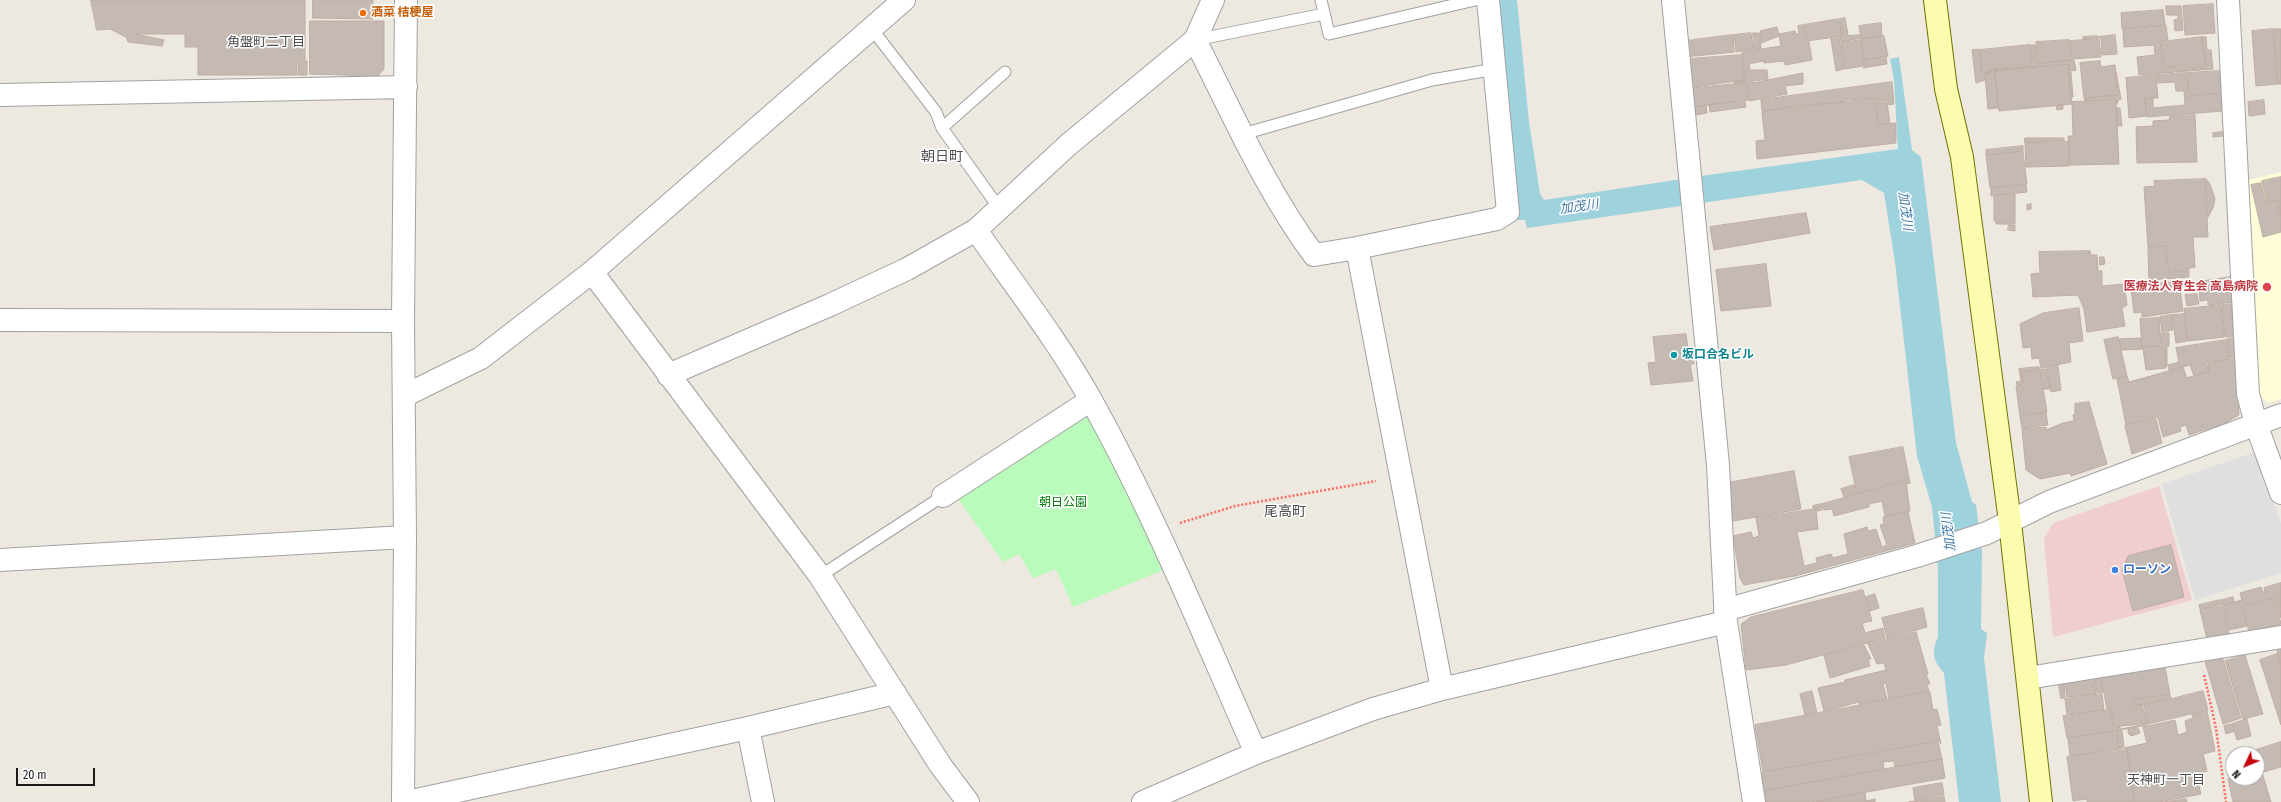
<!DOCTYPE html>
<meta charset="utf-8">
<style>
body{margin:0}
#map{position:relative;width:2281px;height:802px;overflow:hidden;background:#ede8e0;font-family:"Fira Sans Condensed",sans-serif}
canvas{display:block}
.north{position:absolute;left:2225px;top:746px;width:40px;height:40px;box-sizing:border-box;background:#fff;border:1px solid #a4a4a4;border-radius:50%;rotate:226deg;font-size:11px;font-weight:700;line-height:16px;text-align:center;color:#1b1b1b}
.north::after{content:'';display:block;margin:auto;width:14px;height:18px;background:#c6000a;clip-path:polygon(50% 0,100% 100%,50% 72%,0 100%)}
.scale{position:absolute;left:16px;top:768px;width:79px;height:18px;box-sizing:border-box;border:2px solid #1b1b1b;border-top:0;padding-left:5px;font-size:12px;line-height:14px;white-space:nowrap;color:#1b1b1b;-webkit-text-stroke:3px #fff;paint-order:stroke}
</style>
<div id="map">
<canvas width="2281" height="802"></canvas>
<div class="north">N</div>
<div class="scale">20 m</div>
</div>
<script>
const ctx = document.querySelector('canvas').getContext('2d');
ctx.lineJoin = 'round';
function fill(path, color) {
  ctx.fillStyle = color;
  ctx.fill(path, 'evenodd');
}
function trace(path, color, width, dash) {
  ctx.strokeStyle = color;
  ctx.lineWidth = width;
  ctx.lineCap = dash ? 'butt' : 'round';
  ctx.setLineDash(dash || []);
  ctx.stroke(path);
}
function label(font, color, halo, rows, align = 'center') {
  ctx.font = font + ' "Fira Sans Condensed","Noto Sans JP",sans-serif';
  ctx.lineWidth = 3;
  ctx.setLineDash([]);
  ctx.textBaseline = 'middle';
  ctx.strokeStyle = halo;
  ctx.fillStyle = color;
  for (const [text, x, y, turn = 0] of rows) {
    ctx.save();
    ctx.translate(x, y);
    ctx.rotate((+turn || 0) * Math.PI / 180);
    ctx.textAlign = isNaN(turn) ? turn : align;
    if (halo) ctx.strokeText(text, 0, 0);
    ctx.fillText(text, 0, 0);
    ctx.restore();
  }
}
fill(new Path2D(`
 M2159 486 2192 600 2053 637 2044 539 2053 523Z`), '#f0cdce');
fill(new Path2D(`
 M2281 172V399L2269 403 2259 395 2248 180Z`), '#fffdd7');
fill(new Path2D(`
 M1082 412 1093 414 1168 568 1073 607 1056 569 1033 578 1019 554 1003 562 956 496Z`), '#b9fbbb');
fill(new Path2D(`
 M2255 452 2281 523V573L2195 600 2162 484Z`), '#dfdfdf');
fill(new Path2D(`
 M1494 0H1517L1529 122 1540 194 1544 200 1708 175 1898 149 1894 80 1890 59 1899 57 1912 150 1921 157 1956 443 1972 502 1976 505 1982 552 1981 629 1987 633 1984 658 2001 802H1959L1944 673C1933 660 1931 653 1938 637V569L1932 507 1917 456 1895 262 1884 193 1862 180 1527 228 1525 220H1517Z`), '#9ed2dd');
const building = new Path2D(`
 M91 0H305V60H297V75H198V47H185V34H135L164 40 162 46 128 42 126 37 110 29 97 30Z
 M313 0H373V19L313 18Z
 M2213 4 2215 33 2185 35 2183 6Z
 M2166 6H2181L2183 30 2175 31 2174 20 2178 19V15H2167Z
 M2163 10 2165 25 2122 29 2121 13Z
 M1845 18 1848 35 1843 36 1840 19Z
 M1839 19 1842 36 1807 41 1804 25Z
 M310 21H384V69L378 76 310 74Z
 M1881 23 1882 36 1861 39 1859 26Z
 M1803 25 1806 42H1809L1812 60 1785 65 1784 61 1764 63 1763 61 1749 64 1750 70H1767L1768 79 1753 81V83L1803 73V84L1785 86 1787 94 1749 101 1747 82 1735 84 1734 81H1745L1742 52 1781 46 1779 36 1761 43 1760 31 1777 27 1779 34 1795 31 1796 34H1799L1798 26Z
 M2166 26 2168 40 2160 41 2163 68 2175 67V72L2139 75 2137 57 2155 55 2154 45 2124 47 2123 30Z
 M2273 29 2278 84 2256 86 2252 31Z
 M2274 29H2281V84H2279Z
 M1751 33 1753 49 1736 52 1734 35Z
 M1753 33H1759L1761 48 1754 49Z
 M1733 35 1734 52 1695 56 1693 40Z
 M1859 35 1860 38 1841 42 1840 37Z
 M2115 35 2117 54 2102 55 2101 38 2098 37Z
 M1884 36 1888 56 1864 60 1862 40Z
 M2097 36V38L2083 39V37Z
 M2202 37 2205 67 2176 71V66L2164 67 2161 42Z
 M2202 37H2206L2207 50H2211L2213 69 2176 72 2206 68Z
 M1839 38 1844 69 1836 71 1831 39Z
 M2099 39 2101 57 2072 59 2070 41Z
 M1687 40H1692L1694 56 1689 57Z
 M1861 40 1864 66 1845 69 1841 43Z
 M2069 40 2071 60 2037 63 2036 42Z
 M2030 45 2032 65 1991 69V72H1982L1980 50Z
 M2031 45H2035L2036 64 2074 60 2076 70 2069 71 2068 64 1995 71V73L1984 74 1985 80 1976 83 1972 50 1979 49 1982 73 1991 72V70L2033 66Z
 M1742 55 1744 80 1693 87 1689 59Z
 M1886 57 1887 64 1863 68 1865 67 1864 60Z
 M299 61H307V75H299Z
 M2100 61 2101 67 2115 65 2117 95 2084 98 2080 63Z
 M2068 65 2072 104 1999 111 1995 71Z
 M2220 71 2222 93 2189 95 2188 73Z
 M2069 72H2071L2073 97H2071Z
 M2116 72 2121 99 2118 100V103H2116V100L2085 101 2084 99 2118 95Z
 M2187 73 2188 96 2221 94 2223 111 2147 117 2145 99 2153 98V108L2185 105 2184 91H2176L2175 82 2158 83 2157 75Z
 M1995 74 1998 108 1988 109 1985 75Z
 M2156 75 2158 98H2145L2146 116 2129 118 2126 78Z
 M1892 82 1894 104 1889 105 1887 100 1877 101 1876 98 1845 100 1843 102 1791 108 1785 107 1782 109 1762 111 1761 100Z
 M1746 83 1748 100 1693 107 1692 90 1694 88Z
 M1875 99 1879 125 1896 123V143L1757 159 1756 141 1765 140 1762 112 1788 107Z
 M2264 100 2265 114 2249 116 2248 102Z
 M2116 101 2119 164 2070 165 2068 136H2073L2072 102Z
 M1745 102 1746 107 1710 112 1709 105Z
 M1877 102H1887L1890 123 1879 124Z
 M2063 105V109L2057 110 2056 106Z
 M1706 106 1707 113 1695 115 1694 108Z
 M2117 108H2120L2122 126H2117Z
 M2195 115 2197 162 2137 163 2136 127 2153 126V121L2169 120 2170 116Z
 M2224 132V136L2213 137V133Z
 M2025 138H2064V141L2025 142Z
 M2069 142V166L2026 167 2025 143Z
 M2023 146V151L1986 155V150Z
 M2023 152 2027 184 1990 188 1986 155Z
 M2281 177V214L2278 200 2267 202 2262 181Z
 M2205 179 2208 237H2193L2195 267 2189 268V270L2168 271 2167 246 2148 247 2144 187 2155 186 2154 181Z
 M2206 179 2210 184 2215 199 2213 208 2208 217Z
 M2261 183 2266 203 2277 200 2281 217V232L2263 237 2251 185Z
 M2026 185 2027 192 1991 196V189Z
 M2015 194V224H1996V221H1994V196Z
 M2031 204V209L2027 210V205Z
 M1806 213 1810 233 1714 250 1710 227Z
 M2009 225H2015V231L2008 230Z
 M2166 247 2167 272 2189 271V277L2149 280 2148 248Z
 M2090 251 2091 255H2097L2098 271H2102V286L2124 284 2127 305 2122 308 2125 326 2087 332 2084 309 2078 295 2033 297 2031 274 2040 273 2039 252Z
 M2100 257H2104L2105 264 2100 265Z
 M1766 264 1771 306 1721 311 1716 270Z
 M2231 277 2233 302 2208 305V300L2200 301 2199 282Z
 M2179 281 2183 311 2142 317V312L2134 313 2131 288Z
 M2197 294 2199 304 2187 306 2185 295Z
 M2231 304 2234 336 2225 337 2222 305Z
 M2221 305 2224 337 2188 341 2184 309Z
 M2079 308 2083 341 2069 343 2071 362 2041 368 2039 358 2032 359 2031 347 2023 348 2020 324 2043 313Z
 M2184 314 2187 341 2176 343 2172 315Z
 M2171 315 2173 330 2162 332 2160 317Z
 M2159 318 2161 345 2142 347 2140 319Z
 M2161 333H2169V346L2164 349 2166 368 2146 370 2143 349 2122 350 2119 339 2140 338 2142 347 2162 346Z
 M1686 334 1688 348 1692 347 1694 364H1690L1693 381 1651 385 1648 363 1656 362 1653 337Z
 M2118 337 2127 376 2113 379 2104 340Z
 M2233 338 2237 357 2231 358 2227 339Z
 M2226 340 2230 359 2206 363 2209 371 2194 376 2190 365 2169 370 2168 365 2179 362 2176 348Z
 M2167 349V366H2166L2165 350Z
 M2236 359 2239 415 2225 423 2189 435 2186 425 2180 427 2181 431 2163 437 2158 417 2126 425 2117 379 2127 376 2129 382 2183 367 2187 378 2209 371 2208 364Z
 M2058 366 2061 390 2051 392 2047 368Z
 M2039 367V369L2022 372 2023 384 2017 385 2016 382 2021 381 2019 369Z
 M2041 369H2046L2050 389H2044Z
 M2040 370 2047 412 2020 416 2016 386 2024 385 2022 372Z
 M2089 402 2107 464 2071 476 2070 473 2040 479 2026 470 2022 429 2046 427V430L2063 423 2074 421 2073 415 2075 414V404Z
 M2046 413 2048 425 2022 428 2020 417Z
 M2156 419 2162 443 2132 454 2125 426Z
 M1903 447 1910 483 1907 484 1906 480 1857 494 1849 457Z
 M1794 471 1801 509 1733 521 1727 483Z
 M1906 481 1910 511 1885 516 1882 501 1869 504V507L1834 516 1832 509 1824 510 1822 504Z
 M1854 485 1856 494 1844 497 1841 489Z
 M1821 504 1822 510 1817 511V509H1813V506Z
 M1816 509 1818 529 1797 532 1804 566 1817 563 1816 558 1831 554 1833 558 1848 554 1844 534 1867 527 1868 531 1876 529 1882 547 1887 545 1880 525 1884 524 1883 517 1908 512 1915 543 1795 576 1744 585 1740 578 1733 536 1751 532 1753 538 1759 536 1756 518Z
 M2171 545 2184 597 2133 611 2122 570 2128 556Z
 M2281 583V618L2276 598 2242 606 2247 626 2229 630 2223 605 2242 600 2240 593 2261 587 2263 592H2265L2264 588Z
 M1863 590 1872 621 1862 623 1865 633 1883 628 1885 638 1786 665 1746 670 1741 624 1751 617Z
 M1875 594 1879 608 1870 611 1866 597Z
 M2233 597 2234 602 2223 605 2222 600Z
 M2275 599 2281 624 2249 632 2243 607Z
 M2221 600 2222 604 2200 609 2199 605Z
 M2222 606 2229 634 2207 639 2200 610Z
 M1923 608 1927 627 1887 638 1882 618Z
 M1916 632 1928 674H1926L1930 684H1927L1929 691 1889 699 1886 683 1883 684 1887 699 1859 704V702L1824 711 1818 688 1845 682V680L1886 670 1884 663 1877 664 1868 644Z
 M1864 645 1871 659H1868L1870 666 1830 678 1824 655Z
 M2281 650V665L2277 651Z
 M2277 654 2281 668V725L2260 660Z
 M2245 655 2263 714 2243 719 2225 661Z
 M2222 657 2241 718 2223 724 2205 661Z
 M2165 667 2170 694 2132 700 2133 706 2142 705 2147 723 2114 727 2111 709H2107L2101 677Z
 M2101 678 2103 692 2097 693 2095 679Z
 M2094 680 2096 694 2067 697 2065 683Z
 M2059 684H2064L2065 698H2061Z
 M1812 691 1817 713 1805 715 1800 694Z
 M2203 691 2208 710 2148 724 2144 706Z
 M1930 692 1933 710 1937 709 1941 725 1937 726 1941 744 1939 741 1763 772 1755 725Z
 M2102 694 2104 710 2067 714 2065 699Z
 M2170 695 2171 698 2143 705H2134L2133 701Z
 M2110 710 2114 731 2067 738 2063 716Z
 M2207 711 2215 751 2203 754 2207 771 2196 774 2201 794 2159 802H2135L2127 749 2124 748 2147 743 2143 727 2175 720 2178 735 2187 732 2185 721 2193 718 2192 715Z
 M2247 719 2251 736 2237 740 2232 724Z
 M2147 724V725L2115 731V728L2120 727V729Z
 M2231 724 2234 731 2226 734 2224 726Z
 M2138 728 2140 733 2131 736 2128 733V730Z
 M2117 731 2119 749 2070 756 2068 739Z
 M2118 731H2122L2124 746 2122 749H2120Z
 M1938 742 1942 759 1895 767 1894 761 1883 762 1884 769 1764 791 1762 773Z
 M2281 742V767L2263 772 2256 750Z
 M2127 750 2134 802H2087V799L2073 801 2067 757Z
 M1942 759 1945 778 1811 802H1766L1764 791Z
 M2259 763 2271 802H2233L2228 779 2233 777 2257 778V764Z
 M1942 783 1944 794 1915 800 1913 788Z
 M1865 793 1866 801 1875 799V802H1816Z
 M1944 796 1945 802H1909Z
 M2186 799 2187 802H2165Z`);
fill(building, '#c5bab3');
trace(building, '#bfada2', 1);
const lane = new Path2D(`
 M1321 0 1329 34 1475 0
 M872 29 936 112 942 128 999 208
 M1195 40 1324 14
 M942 128 1005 72
 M1243 134 1432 80 1495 69
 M820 576 943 496`);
const street = new Path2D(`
 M1673 0 1718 465 1726 622 1754 802
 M2228 0 2248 394 2256 424 2281 493
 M1195 40C1232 112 1265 189 1314 255L1357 248 1497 219 1508 212 1488 0
 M0 95 406 87
 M976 230C1015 286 1058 341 1091 400 1154 513 1203 634 1256 753
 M1357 248 1442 689
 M592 272 820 576 941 766 968 802
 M0 320 403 321
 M668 375 830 305 907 269 976 230 1068 145 1195 40 1213 0
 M404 396 481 358 592 272 904 0
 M943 496 1091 400
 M0 560 405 537
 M1725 610 1917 556 1987 533 2049 502 2281 415
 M2028 678 2281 637
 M403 802 405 537 403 321 406 0
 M407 802 748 728
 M763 802 748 728 895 693
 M1143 802 1256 753 1373 709 1442 689 1726 622`);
const secondary = new Path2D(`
 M1935 0 1946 89 1962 157 2010 522 2041 802`);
trace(lane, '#a2a2a2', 13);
trace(street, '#a2a2a2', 24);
trace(secondary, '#6d7401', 24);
trace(new Path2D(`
 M1180 523 1235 506 1376 481
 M2204 675 2216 728 2226 802`), '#ff685f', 2.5, [2, 2]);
trace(lane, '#fff', 11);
trace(street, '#fff', 22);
trace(secondary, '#fcfcaf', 22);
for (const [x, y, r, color] of [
 [363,13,4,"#e8710a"],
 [2267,287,5,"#e0444e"],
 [1674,355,4,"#0f9aa8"],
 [2115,570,4,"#3f7fe0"]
]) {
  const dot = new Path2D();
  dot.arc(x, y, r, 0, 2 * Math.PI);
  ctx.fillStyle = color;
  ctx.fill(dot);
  trace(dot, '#fff', 1.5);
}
label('bold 12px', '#c56008', '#fff', [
 ["酒菜 桔梗屋",371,13]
], 'left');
label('bold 12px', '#be3a42', '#fff', [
 ["医療法人育生会 高島病院",2258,287]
], 'right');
label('bold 12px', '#0d838f', '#fff', [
 ["坂口合名ビル",1682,355]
], 'left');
label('12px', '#077b0b', '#fff', [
 ["朝日公園",1063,503]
]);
label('bold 12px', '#366cbe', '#fff', [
 ["ローソン",2123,570]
], 'left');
label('13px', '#4e4e4e', '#fff', [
 ["角盤町二丁目",266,42],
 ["天神町一丁目",2166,780]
]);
label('italic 13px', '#4279a5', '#fff', [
 ["加茂川",1579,207,-8],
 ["加茂川",1905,211,83],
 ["加茂川",1949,532,-97]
]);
label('14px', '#4e4e4e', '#fff', [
 ["朝日町",942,157],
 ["尾高町",1285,512]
]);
</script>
